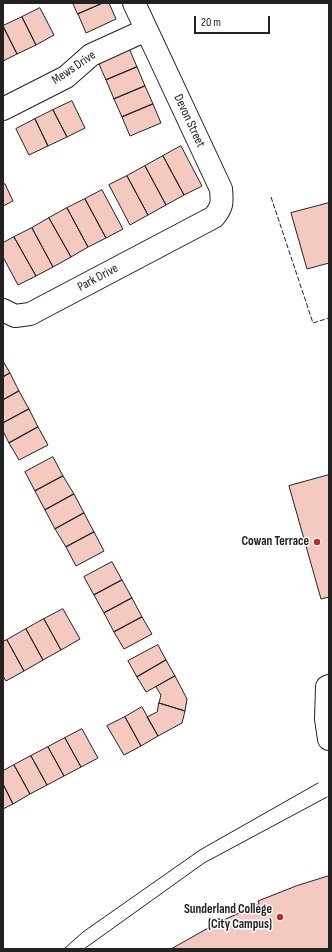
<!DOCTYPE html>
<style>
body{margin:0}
#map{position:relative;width:332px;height:952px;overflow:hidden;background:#fff;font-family:"Sofia Sans Condensed",sans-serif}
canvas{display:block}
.frame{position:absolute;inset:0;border:4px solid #222;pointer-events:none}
.scale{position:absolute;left:194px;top:16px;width:76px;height:18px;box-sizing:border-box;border:2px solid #222;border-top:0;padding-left:5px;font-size:12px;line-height:14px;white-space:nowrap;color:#222;-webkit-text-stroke:3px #fff;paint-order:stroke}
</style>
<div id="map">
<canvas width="332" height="952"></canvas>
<div class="frame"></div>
<div class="scale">20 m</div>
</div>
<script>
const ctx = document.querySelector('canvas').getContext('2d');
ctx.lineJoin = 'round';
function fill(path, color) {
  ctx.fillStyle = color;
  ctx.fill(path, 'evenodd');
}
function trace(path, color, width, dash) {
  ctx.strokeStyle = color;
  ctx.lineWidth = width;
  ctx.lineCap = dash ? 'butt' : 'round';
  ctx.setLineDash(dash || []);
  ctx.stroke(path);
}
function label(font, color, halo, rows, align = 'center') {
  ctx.font = font + ' "Sofia Sans Condensed",sans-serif';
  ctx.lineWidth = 3;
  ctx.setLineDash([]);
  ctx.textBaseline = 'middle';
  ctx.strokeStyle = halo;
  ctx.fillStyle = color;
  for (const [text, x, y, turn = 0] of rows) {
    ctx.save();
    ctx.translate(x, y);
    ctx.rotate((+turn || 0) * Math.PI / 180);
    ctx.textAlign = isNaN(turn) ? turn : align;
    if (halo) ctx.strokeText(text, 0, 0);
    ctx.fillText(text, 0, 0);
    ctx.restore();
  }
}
const building = new Path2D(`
 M73 3H103L78 14Z
 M103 3H109L116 19 86 33 78 14Z
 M40 8 54 35 36 45 22 17Z
 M22 17 36 45 17 54 3 26Z
 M3 26 17 54 3 61Z
 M129 48 137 67 106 80 98 62Z
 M137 67 145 86 114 99 106 80Z
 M145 86 153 104 122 117 114 99Z
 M72 101 85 128 67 137 53 110Z
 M153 104 161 123 130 136 122 117Z
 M53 110 67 137 48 146 35 119Z
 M35 119 48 146 29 155 16 129Z
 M181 146 202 186 184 195 163 156Z
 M163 156 184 195 166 205 145 166Z
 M145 166 166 205 148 215 127 176Z
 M127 176 148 215 130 225 109 185Z
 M5 184 13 201 3 206V185Z
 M102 190 123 229 106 238 85 199Z
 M85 199 106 238 88 247 67 208Z
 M329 203V263L307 269 291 213Z
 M67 208 88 247 71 257 49 218Z
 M49 218 71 257 53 267 32 228Z
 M32 228 53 267 36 276 14 237Z
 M14 237 36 276 18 285 3 257V243Z
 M3 361 10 373 3 377Z
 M10 373 19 391 3 400V377Z
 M19 391 29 409 3 423V400Z
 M29 409 38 427 9 443 3 431V423Z
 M38 427 48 445 19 460 9 443Z
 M53 457 63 476 35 491 25 472Z
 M329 475V597L321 599 289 486Z
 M63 476 74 494 45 510 35 491Z
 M74 494 84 513 55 529 45 510Z
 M84 513 94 532 66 547 55 529Z
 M94 532 104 551 76 566 66 547Z
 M112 562 122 580 94 595 84 577Z
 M122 580 132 598 104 613 94 595Z
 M132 598 142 617 114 632 104 613Z
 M63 609 80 639 61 650 44 619Z
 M142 617 152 634 124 649 114 632Z
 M44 619 61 650 43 660 26 629Z
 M26 629 43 660 24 671 7 640Z
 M7 640 24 671 6 681 3 676V642Z
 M158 645 166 660 137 677 128 661Z
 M166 660 175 676 146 692 137 677Z
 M175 676 187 699 185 711 159 703 161 695 156 687Z
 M159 703 185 711 182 723 158 736 147 717 157 712Z
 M142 707 158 736 141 746 125 717Z
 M125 717 141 746 124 755 107 726Z
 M82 729 98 758 81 767 65 738Z
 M65 738 81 767 64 776 48 747Z
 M48 747 64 776 47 785 31 756Z
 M31 756 47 785 30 794 14 765Z
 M14 765 30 794 13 804 3 784V771Z
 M3 784 13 804 3 809Z
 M329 876V949H171L217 923 259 904 258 901 296 886Z`);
fill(building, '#f3c9c0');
trace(building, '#222', 1);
const minor = new Path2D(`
 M3 109 66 77 91 55 146 30
 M3 310 15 316 30 314 214 217C223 206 222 202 221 189L134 3
 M329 686 327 687 326 719 329 739`);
trace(minor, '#222', 24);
trace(minor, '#fff', 22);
trace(new Path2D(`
 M64 949 83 932 200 850 318 783
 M84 949 204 863 327 797`), '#222', 1);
trace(new Path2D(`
 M271 197 313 323 329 318`), '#222', 1, [5, 2]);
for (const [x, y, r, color] of [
 [317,542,4,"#c62828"],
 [280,917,4,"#c62828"]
]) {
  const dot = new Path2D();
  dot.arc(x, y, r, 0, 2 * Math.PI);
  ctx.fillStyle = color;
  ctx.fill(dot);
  trace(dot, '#fff', 1.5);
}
label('13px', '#222', '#fff', [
 ["Mews Drive",74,68,-34],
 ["Devon Street",189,121,65],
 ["Park Drive",98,278,-28]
]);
label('bold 13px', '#222', '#fff', [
 ["Cowan Terrace",309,542],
 ["Sunderland College",272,910],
 ["(City Campus)",272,925]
], 'right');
</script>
